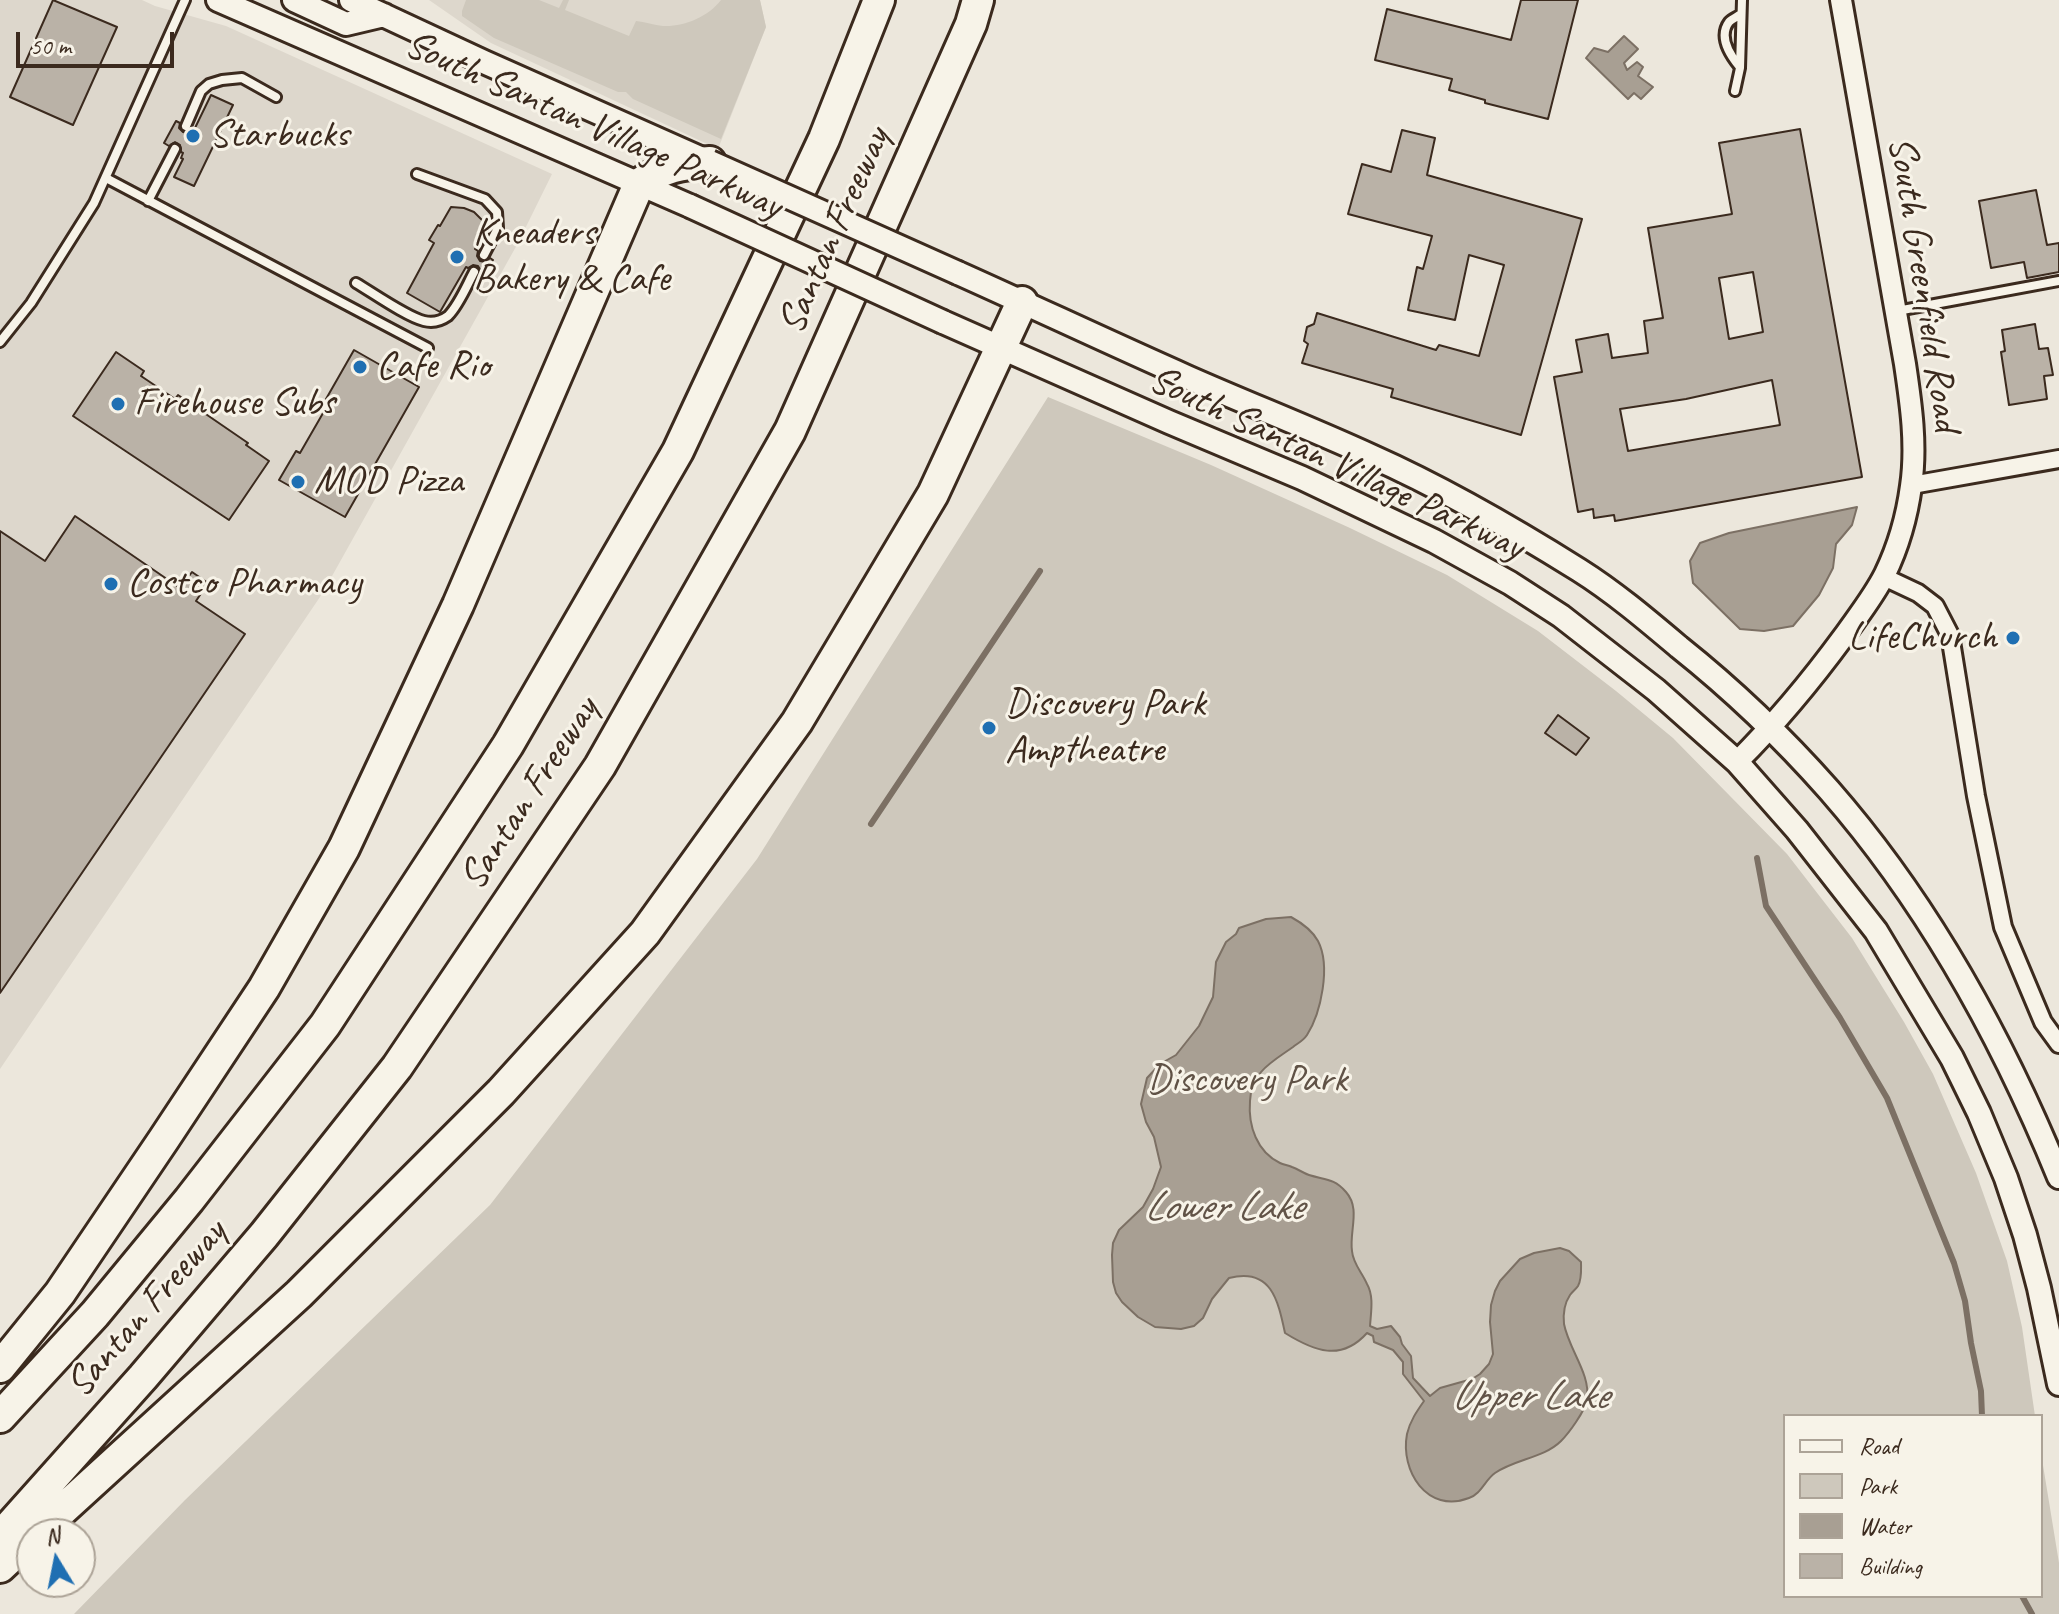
<!DOCTYPE html>
<style>
body{margin:0}
#map{position:relative;width:2059px;height:1614px;overflow:hidden;background:#ece7dc;font-family:Caveat,sans-serif}
canvas{display:block}
.legend{position:absolute;left:1783px;top:1414px;width:260px;height:184px;box-sizing:border-box;background:#f7f3e8;border:2px solid #aca397;margin:0;padding:10px 14px;list-style:none;font-size:24px;color:#3b2a1e}
.legend li{display:flex;align-items:center;gap:16px;height:40px}
.legend b{width:40px;border:2px solid #aca397}
.north{position:absolute;left:16px;top:1518px;width:80px;height:80px;box-sizing:border-box;background:#f7f3e8;border:2px solid #aca397;border-radius:50%;rotate:350deg;font-size:22px;font-weight:700;line-height:32px;text-align:center;color:#3b2a1e}
.north::after{content:'';display:block;margin:auto;width:28px;height:36px;background:#1f6fb2;clip-path:polygon(50% 0,100% 100%,50% 72%,0 100%)}
.scale{position:absolute;left:16px;top:32px;width:158px;height:36px;box-sizing:border-box;border:4px solid #3b2a1e;border-top:0;padding-left:10px;font-size:24px;line-height:28px;white-space:nowrap;color:#3b2a1e;-webkit-text-stroke:6px #f7f3e8;paint-order:stroke}
</style>
<div id="map">
<canvas width="2059" height="1614"></canvas>
<ul class="legend">
<li><b style="height:10px;background:#f7f3e8"></b>Road</li>
<li><b style="height:22px;background:#cec8bc"></b>Park</li>
<li><b style="height:22px;background:#a89f93"></b>Water</li>
<li><b style="height:22px;background:#bab2a7"></b>Building</li>
</ul>
<div class="north">N</div>
<div class="scale">50 m</div>
</div>
<script>
const ctx = document.querySelector('canvas').getContext('2d');
ctx.lineJoin = 'round';
function fill(path, color) {
  ctx.fillStyle = color;
  ctx.fill(path, 'evenodd');
}
function trace(path, color, width, dash) {
  ctx.strokeStyle = color;
  ctx.lineWidth = width;
  ctx.lineCap = dash ? 'butt' : 'round';
  ctx.setLineDash(dash || []);
  ctx.stroke(path);
}
function label(font, color, halo, rows, align = 'center') {
  ctx.font = font + ' Caveat,sans-serif';
  ctx.lineWidth = 6;
  ctx.setLineDash([]);
  ctx.textBaseline = 'middle';
  ctx.strokeStyle = halo;
  ctx.fillStyle = color;
  for (const [text, x, y, turn = 0] of rows) {
    ctx.save();
    ctx.translate(x, y);
    ctx.rotate((+turn || 0) * Math.PI / 180);
    ctx.textAlign = isNaN(turn) ? turn : align;
    if (halo) ctx.strokeText(text, 0, 0);
    ctx.fillText(text, 0, 0);
    ctx.restore();
  }
}
fill(new Path2D(`
 M0 0H142L155 6 226 26 552 174 518 243 322 594 0 1069Z
 M429 0H760L766 27 718 149 491 43Z`), '#ddd7cc');
fill(new Path2D(`
 M466 0H539L559 8 563 0H569L565 10 629 36 636 21C645 22 654 25 663 26 684 27 708 17 721 0H760L766 27 721 139 633 99 626 92H618L494 38 462 16V11Z
 M1048 397 1211 465 1350 528 1447 575 1538 631 1616 691 1673 738 1787 854 1852 938 1904 1022 1933 1074 1976 1173 2007 1261 2022 1327 2035 1416H1785V1596H2041V1453L2059 1563V1614H74L185 1500 490 1205 757 859Z`), '#cec8bc');
const water = new Path2D(`
 M1624 36 1638 49 1624 63 1627 70 1637 62 1643 67 1638 76 1653 87 1641 99 1634 93 1628 99 1586 58 1594 48 1608 52Z
 M1857 507 1852 525 1836 544 1833 568 1819 595 1793 626 1764 631 1740 629 1693 583 1690 561 1700 543 1729 533Z
 M1291 917C1302 923 1312 930 1318 941 1331 966 1321 1013 1307 1035 1303 1041 1298 1043 1293 1047 1272 1062 1251 1072 1250 1101 1248 1126 1257 1152 1280 1163 1284 1165 1288 1165 1292 1167 1298 1169 1303 1173 1309 1175 1325 1180 1334 1178 1346 1192 1361 1209 1349 1231 1352 1251 1353 1264 1362 1272 1367 1284 1374 1296 1371 1312 1370 1326L1377 1329 1391 1326 1400 1337 1402 1344 1411 1356 1413 1378 1430 1396 1440 1388 1472 1379 1480 1374 1489 1364 1493 1354 1490 1322 1491 1305 1495 1291 1500 1281 1520 1259 1534 1253 1560 1248 1569 1251 1581 1262C1581 1270 1582 1279 1578 1286 1576 1289 1572 1292 1570 1295 1564 1304 1563 1314 1564 1324 1569 1350 1591 1374 1587 1400 1586 1407 1580 1416 1576 1422 1572 1428 1566 1436 1561 1441 1544 1458 1515 1459 1495 1473 1485 1480 1481 1494 1469 1498 1427 1514 1400 1471 1407 1434 1410 1421 1417 1411 1424 1401L1403 1374V1362L1393 1350 1374 1342 1373 1336 1367 1333C1341 1362 1314 1351 1285 1333 1278 1300 1271 1267 1229 1278L1212 1299 1203 1318 1194 1326 1181 1329 1155 1327 1138 1317 1122 1302 1116 1293 1113 1282 1112 1255 1113 1243 1119 1230 1143 1207 1153 1189 1161 1167 1154 1137 1146 1122 1141 1104 1147 1078 1160 1064 1176 1055 1199 1026 1213 997 1216 962 1226 942 1236 934 1239 928 1266 919Z`);
fill(water, '#a89f93');
trace(water, '#7c7064', 2);
trace(new Path2D(`
 M871 824 1040 571
 M1757 858 1766 906 1840 1018 1887 1098 1954 1263 1965 1301 1971 1343 1981 1391 1982 1416
 M2022 1596 2032 1614`), '#7c7064', 6);
const building = new Path2D(`
 M53 0 117 27 73 125 10 97Z
 M1521 0H1578L1548 119 1485 103V100L1449 90 1452 79 1375 60 1387 9 1511 40Z
 M211 95 233 105 194 186 174 177 183 159 181 158 183 153 181 152 180 145 175 142 169 146 164 143 176 121 180 123 179 128 183 132 188 133 192 129 194 130Z
 M1800 129 1862 477 1615 521 1614 515 1594 518 1593 509 1578 512 1554 377 1582 372 1576 340 1608 334 1612 358 1648 353 1644 321 1663 318 1648 228 1732 214 1719 143ZM1753 272 1763 332 1729 339 1719 278ZM1772 380 1780 425 1628 451 1620 409 1686 399Z
 M1402 130 1435 138 1427 175 1582 219 1521 435 1391 397 1393 389 1302 363 1308 344 1304 341 1307 327 1314 324 1317 313 1436 350 1439 345 1479 356 1504 265 1469 255 1455 320 1408 310 1417 267 1423 269 1432 236 1348 214 1362 164 1391 172Z
 M2036 190 2047 245 2059 243V272L2027 278 2024 262 1991 268 1979 201Z
 M451 207 464 208 474 212 488 226 475 249 478 251 477 256 480 261 485 262 490 258 493 260 483 277 480 275 481 271 478 266 473 265 468 268 466 267 440 312 407 293 434 243 429 240 438 225 440 226Z
 M2035 324 2039 349 2048 348 2053 375 2044 376 2047 399 2009 405 2001 352 2005 351 2002 330Z
 M354 350 419 387 345 517 279 480 296 451 300 453 330 401 326 399Z
 M116 352 144 371 141 376 175 399 178 395 248 443 246 445 269 461 229 520 73 416Z
 M75 516 180 588 192 572 208 583 196 601 245 634 0 993V531L45 561Z
 M1558 715 1589 738 1576 755 1545 733Z`);
fill(building, '#bab2a7');
trace(building, '#3b2a1e', 2);
const service = new Path2D(`
 M1739 66C1730 55 1718 37 1729 22 1732 19 1737 17 1741 14
 M1735 91 1740 68 1742 0
 M186 126 201 91 209 84 222 80 242 78 276 97
 M417 174 485 199 497 212 498 228 484 255
 M106 178 428 348
 M148 201 175 149
 M356 283C373 293 407 317 424 321 432 323 441 321 448 316 459 305 467 285 474 272
 M1897 311 2059 281
 M0 342 31 303 94 203 185 0`);
const minor = new Path2D(`
 M1912 485 2059 459
 M1884 577 1918 593 1935 606 1950 635 1976 796 2003 927 2043 1022 2059 1044`);
const tertiary = new Path2D(`
 M1737 762C1776 723 1811 681 1844 636 1858 616 1874 596 1885 574 1898 547 1907 516 1911 486 1917 446 1911 404 1905 364L1841 0`);
const secondary = new Path2D(`
 M218 0 690 206
 M294 0 346 24 384 15
 M351 0 484 62 709 162
 M958 273C1034 307 1110 343 1187 377 1248 404 1310 428 1371 456 1443 488 1512 528 1579 570 1614 592 1647 620 1679 647 1733 690 1783 738 1829 790 1927 902 2003 1040 2059 1177
 M943 322 1169 422 1302 478 1434 541 1510 583 1561 616 1656 690 1737 762 1797 830 1876 931 1952 1058 1979 1113 2006 1178 2025 1235 2039 1288 2059 1384`);
const motorway = new Path2D(`
 M0 1367 60 1293 164 1139 264 988 344 848 458 605 639 184C664 167 680 164 710 162
 M0 1417 95 1314 189 1200 325 1025 508 745 678 451 824 139 879 0
 M36 1534 299 1294 501 1092 645 933 797 722 846 640 933 494 1022 302
 M0 1537 143 1377 264 1235 397 1067 600 766 790 431 971 24 978 0
 M0 1567 32 1537`);
trace(service, '#3b2a1e', 14);
trace(minor, '#3b2a1e', 22);
trace(tertiary, '#3b2a1e', 26);
trace(secondary, '#3b2a1e', 28);
trace(motorway, '#3b2a1e', 36);
trace(service, '#f7f3e8', 8);
trace(minor, '#f7f3e8', 16);
trace(tertiary, '#f7f3e8', 20);
trace(secondary, '#f7f3e8', 22);
trace(motorway, '#f7f3e8', 30);
const secondaryBridge = new Path2D(`
 M710 162 958 273
 M690 206 943 322`);
trace(secondaryBridge, '#3b2a1e', 28, []);
trace(secondaryBridge, '#f7f3e8', 22);
for (const [x, y, r, color] of [
 [193,136,8,"#1f6fb2"],
 [457,257,8,"#1f6fb2"],
 [360,367,8,"#1f6fb2"],
 [118,404,8,"#1f6fb2"],
 [298,482,8,"#1f6fb2"],
 [111,584,8,"#1f6fb2"],
 [2013,638,8,"#1f6fb2"],
 [989,728,8,"#1f6fb2"]
]) {
  const dot = new Path2D();
  dot.arc(x, y, r, 0, 2 * Math.PI);
  ctx.fillStyle = color;
  ctx.fill(dot);
  trace(dot, '#f7f3e8', 3);
}
label('40px', '#3b2a1e', '#f7f3e8', [
 ["South Santan Village Parkway",593,126,24],
 ["Santan Freeway",835,231,-66],
 ["South Greenfield Road",1923,284,81],
 ["South Santan Village Parkway",1336,464,25],
 ["Santan Freeway",530,794,-57],
 ["Santan Freeway",147,1309,-49]
]);
label('40px', '#3b2a1e', '#f7f3e8', [
 ["Starbucks",209,136],
 ["Kneaders",473,234],
 ["Bakery & Cafe",473,280],
 ["Cafe Rio",376,367],
 ["Firehouse Subs",134,404],
 ["MOD Pizza",314,482],
 ["Costco Pharmacy",127,584],
 ["LifeChurch",1997,638,"right"],
 ["Discovery Park",1005,705],
 ["Amptheatre",1005,751]
], 'left');
label('40px', '#605246', '#f7f3e8', [
 ["Discovery Park",1247,1081]
]);
label('italic 42px', '#615347', '#f7f3e8', [
 ["Lower Lake",1223,1208],
 ["Upper Lake",1529,1397]
]);
</script>
